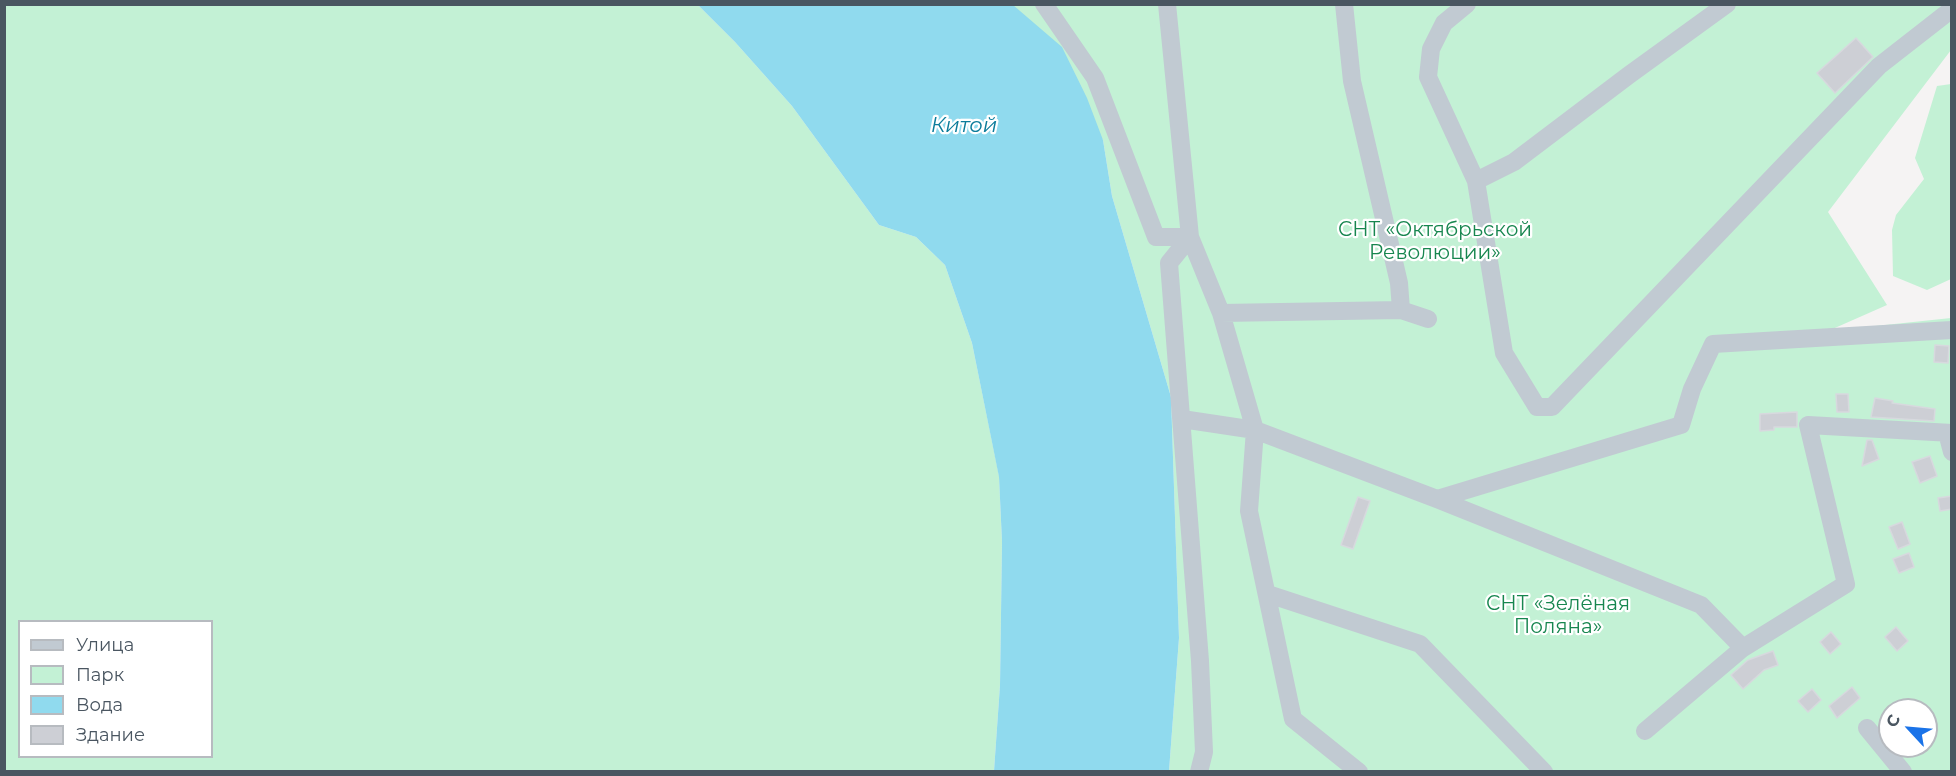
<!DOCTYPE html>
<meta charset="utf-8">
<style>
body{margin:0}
#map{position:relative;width:1956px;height:776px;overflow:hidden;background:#f5f3f3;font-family:Montserrat,sans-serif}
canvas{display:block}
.frame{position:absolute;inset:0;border:6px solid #4a5661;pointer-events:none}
.legend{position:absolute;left:18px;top:620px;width:195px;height:138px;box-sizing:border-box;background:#fff;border:2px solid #b7bbc0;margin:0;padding:8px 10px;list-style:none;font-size:18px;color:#4a5661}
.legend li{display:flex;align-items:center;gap:12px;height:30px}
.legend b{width:30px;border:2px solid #b7bbc0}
.north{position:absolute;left:1878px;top:698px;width:60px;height:60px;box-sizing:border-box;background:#fff;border:2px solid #b7bbc0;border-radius:50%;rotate:296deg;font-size:16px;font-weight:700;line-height:24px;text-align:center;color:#4a5661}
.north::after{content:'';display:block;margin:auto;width:21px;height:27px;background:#1a73e8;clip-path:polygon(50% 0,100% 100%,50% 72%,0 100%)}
</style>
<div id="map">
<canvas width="1956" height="776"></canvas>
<div class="frame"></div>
<ul class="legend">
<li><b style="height:8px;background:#c1cad2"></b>Улица</li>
<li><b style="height:16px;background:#c3f1d5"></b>Парк</li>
<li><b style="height:16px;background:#90daee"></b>Вода</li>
<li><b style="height:16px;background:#cdcfd5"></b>Здание</li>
</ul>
<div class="north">С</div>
</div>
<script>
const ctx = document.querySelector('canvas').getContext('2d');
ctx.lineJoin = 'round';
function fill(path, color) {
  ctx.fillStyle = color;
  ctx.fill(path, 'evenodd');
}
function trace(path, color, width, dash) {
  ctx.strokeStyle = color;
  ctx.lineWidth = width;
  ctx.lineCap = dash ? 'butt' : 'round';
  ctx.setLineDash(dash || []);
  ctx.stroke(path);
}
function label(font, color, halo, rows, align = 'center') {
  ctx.font = font + ' Montserrat,sans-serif';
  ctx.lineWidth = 4.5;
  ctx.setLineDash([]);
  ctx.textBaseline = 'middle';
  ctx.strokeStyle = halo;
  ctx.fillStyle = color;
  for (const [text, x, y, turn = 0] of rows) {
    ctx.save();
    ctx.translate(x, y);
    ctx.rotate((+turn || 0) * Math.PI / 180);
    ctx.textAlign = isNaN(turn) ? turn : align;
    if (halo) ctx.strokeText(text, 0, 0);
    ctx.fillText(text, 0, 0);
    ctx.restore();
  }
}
fill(new Path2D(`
 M4 5H698L735 42 792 106 879 225 916 237 945 265 972 343 999 476 1002 542 1000 685 994 771H5ZM20 622H212V756H20Z
 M1013 5H1951V50L1828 212 1887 305 1828 331 1951 318V771H1169L1179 638 1171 397 1112 196 1103 140ZM1890 710H1926V746H1890Z
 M1951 84V279L1927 290 1893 276 1892 230 1896 215 1924 179 1915 158 1937 86Z`), '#c3f1d5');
fill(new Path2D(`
 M698 5H1013L1062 47 1087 98 1103 140 1112 196 1171 397 1179 638 1169 771H994L1000 685 1002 542 999 477 972 343 945 265 916 237 879 225 792 106 735 42Z`), '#90daee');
const building = new Path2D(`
 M1856 38 1873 57 1835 93 1817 73Z
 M1935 345 1949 346 1948 363 1934 362Z
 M1836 394H1848L1849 412H1837Z
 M1875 398 1893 401 1892 403 1935 409 1934 421 1871 417Z
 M1797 412V427H1774V430L1760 431V414Z
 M1867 440H1872L1879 459 1862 466Z
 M1930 456 1937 476 1920 483 1912 462Z
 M1952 496V509L1940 511 1938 498Z
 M1358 497 1370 501 1353 549 1341 545Z
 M1902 522 1910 544 1898 549 1889 527Z
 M1909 553 1914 567 1899 573 1893 559Z
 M1896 627 1908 641 1897 651 1885 637Z
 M1831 632 1841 644 1830 654 1820 642Z
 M1773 651 1778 665 1764 670 1743 689 1731 675 1748 660Z
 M1852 687 1860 698 1837 718 1829 706Z
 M1812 689 1821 700 1808 712 1798 701Z`);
fill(building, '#cdcfd5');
trace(building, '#d7d9de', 1.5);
trace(new Path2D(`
 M1044 4 1095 78 1156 237H1190
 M1167 4 1190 237 1221 313 1255 430 1249 511 1293 719 1359 772
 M1344 4 1352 81 1399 283 1401 310
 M1467 4 1444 23 1431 49 1428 77 1476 181 1504 353 1537 407H1552L1879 66 1952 9
 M1476 181 1514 162 1629 75 1727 4
 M1190 237 1169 263 1200 661 1204 752 1199 772
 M1221 313 1401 310 1428 319
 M1182 419 1255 430 1437 499 1701 605 1743 648
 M1947 433 1952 452
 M1437 499 1681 425 1692 389 1713 344 1952 330
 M1268 594 1420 644 1544 772
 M1867 728 1903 772
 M1645 731 1743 648 1846 584 1808 425 1952 433`), '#c1cad2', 18);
label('20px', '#17864f', '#fff', [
 ["СНТ «Октябрьской",1435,230],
 ["Революции»",1435,253],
 ["СНТ «Зелёная",1558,604],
 ["Поляна»",1558,627]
]);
label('italic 21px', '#0c7c9b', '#fff', [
 ["Китой",964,126]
]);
</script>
